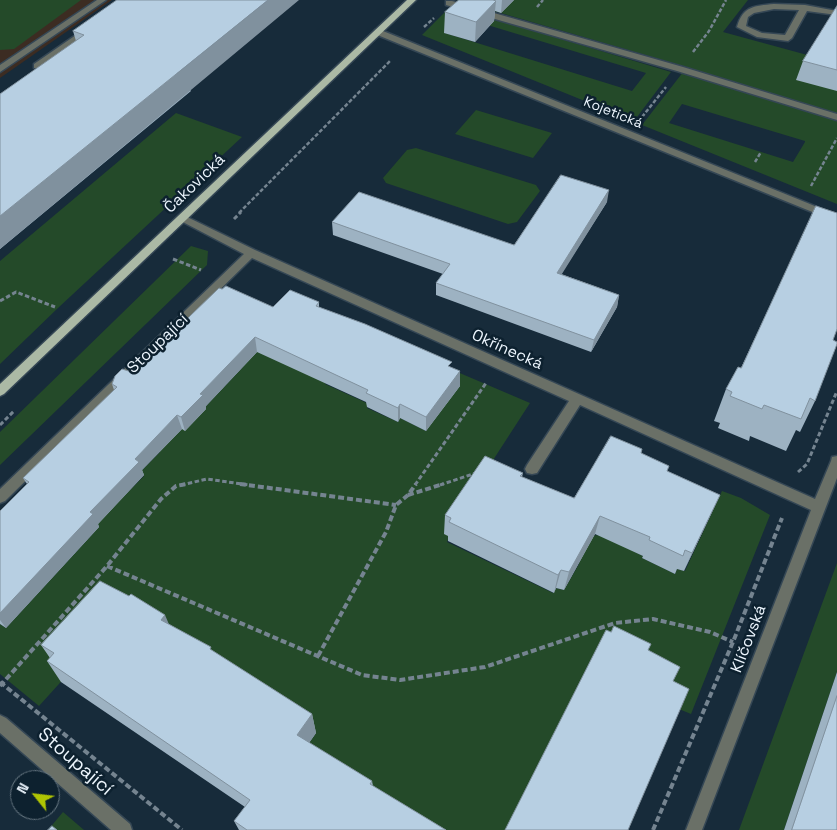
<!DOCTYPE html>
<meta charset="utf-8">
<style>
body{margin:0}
#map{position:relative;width:837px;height:830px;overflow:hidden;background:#172b3a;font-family:"Space Grotesk",sans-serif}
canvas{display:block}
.north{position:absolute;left:10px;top:770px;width:50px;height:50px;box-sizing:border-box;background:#0d212f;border:1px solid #667681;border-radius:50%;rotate:299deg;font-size:14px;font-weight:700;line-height:20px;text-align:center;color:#ecf5fd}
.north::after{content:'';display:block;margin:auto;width:18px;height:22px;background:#b0c503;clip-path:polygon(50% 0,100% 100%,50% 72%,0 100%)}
</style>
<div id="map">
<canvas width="837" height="830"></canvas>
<div class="north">N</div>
</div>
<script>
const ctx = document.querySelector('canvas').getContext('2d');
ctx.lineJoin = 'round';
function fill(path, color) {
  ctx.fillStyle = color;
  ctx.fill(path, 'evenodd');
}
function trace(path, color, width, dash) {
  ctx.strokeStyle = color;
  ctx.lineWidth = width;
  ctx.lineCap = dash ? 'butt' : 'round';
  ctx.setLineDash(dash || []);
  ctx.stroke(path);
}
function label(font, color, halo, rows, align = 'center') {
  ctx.font = font + ' "Space Grotesk",sans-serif';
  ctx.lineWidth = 5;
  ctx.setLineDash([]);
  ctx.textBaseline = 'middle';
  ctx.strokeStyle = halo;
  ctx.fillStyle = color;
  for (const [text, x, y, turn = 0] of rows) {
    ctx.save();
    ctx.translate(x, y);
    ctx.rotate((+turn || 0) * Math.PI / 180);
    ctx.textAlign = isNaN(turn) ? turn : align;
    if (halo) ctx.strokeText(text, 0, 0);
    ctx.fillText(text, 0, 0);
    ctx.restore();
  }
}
fill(new Path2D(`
 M0 0H112L0 78Z`), '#3c2c22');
fill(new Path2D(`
 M0 0H81L14 49 0 50Z
 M456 0H748L723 32 811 56 837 91V204L642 125 687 67ZM682 104 805 141V142L793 162 669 123Z
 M451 6 671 72 634 121 422 35ZM461 17 646 73 632 91 445 33Z
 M476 110 552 133 533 158 455 134Z
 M176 113 242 137 58 308 0 364V261Z
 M416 148 536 185 540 191 517 222 508 224 386 183 383 178 407 150Z
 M191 246 208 251 207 265 0 465V432Z
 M253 346 328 380 325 384 369 404 367 408 398 422 400 418 426 431 455 371 530 403 464 505 447 542 553 593 556 588 564 590 579 564 586 536 601 535 643 556 642 558 675 574 677 569 685 571 722 491 741 498 770 515 691 714 679 709 509 830H420L297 760 316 733 68 674 39 706 0 674V624L6 628 99 527 91 521 120 500 144 476 140 472 160 452 156 450 204 408 242 368Z
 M837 563V672L784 830H739Z
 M63 812 84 830H48Z`), '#244a29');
const minor = new Path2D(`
 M97 0H106L0 72V65Z
 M446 1H452L683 67 837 114V120L677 71 446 5Z
 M774 4 805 5 837 11V15L807 11 792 38 788 41 757 37 737 27C743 6 754 6 774 4ZM774 9 799 10 785 35 762 33 746 26 748 17 754 13Z
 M89 26 93 29 92 31 40 68H34V64Z
 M378 29 837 215V222L375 34V30Z
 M183 215 255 250 815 499 831 461 832 457 837 456V478L702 830H686L811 510 580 405 537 473 532 474 527 473 525 469 527 465 569 401 252 258 5 501 0 503V489L244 254 179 220 178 218Z
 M0 715 6 718 130 824 132 830H111L0 733Z`);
const major = new Path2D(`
 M407 0H416L4 394 0 396V384Z`);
trace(minor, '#354755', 3);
trace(major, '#354755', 3);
trace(new Path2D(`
 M537 7 543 0
 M424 27 434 18
 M693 52 709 31 726 0
 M642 117 666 87
 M755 162 761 152
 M811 186 837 138
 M239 213 391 60`), '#758490', 2.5, [4, 2]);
trace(new Path2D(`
 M234 219 241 212
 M173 259 201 270
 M0 301 16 292 55 307
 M0 425 14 411
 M798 472 807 464 837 391
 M181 485 207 479 249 485
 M415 485 486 383
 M440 485 476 473`), '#758490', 3, [4.5, 2.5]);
trace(new Path2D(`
 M240 484 396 505
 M408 495 443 484
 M107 566 362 675 400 680 485 667 615 623 653 619 710 632 733 642
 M318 656 386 532 396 505 408 495 416 484
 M0 682 182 830
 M0 686 107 566 161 499 176 486 187 484
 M653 830 733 642 782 518`), '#758490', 4, [6, 3]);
fill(minor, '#6a7067');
fill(major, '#abb9a5');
fill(new Path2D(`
 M117 0 191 91 0 249V94L76 41 73 31Z
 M459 0H514L501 13 495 11 494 21 475 42 444 33 445 12Z
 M837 6V91L796 80 803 61Z
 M607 202 561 274 619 295 617 307 591 352 436 295V283L443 274 333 235 332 222 514 245Z
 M319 302V307L452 368 460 386 426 431 400 418 398 422 367 407 366 402 257 352 206 406V409L185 431 182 429 142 470 144 475 98 524 99 527 6 628 0 624V511L27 484 23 478 114 390 112 384 132 372 273 307Z
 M833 340 815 401 800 432 796 430 786 451 750 436 749 441 718 428 720 423 714 421 726 389 741 368Z
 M642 449 641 453 667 471 720 495 684 571 677 569 675 574 642 558 643 556 595 534 564 590 556 588 554 593 448 541V536L444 534 445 515 523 473 522 477 574 498Z
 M169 624 312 714 316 733 309 743 372 781 373 786 446 830H239L234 821 245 807 61 682 47 661 50 658 41 645Z
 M837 672V830H784Z`), '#9db2c2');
fill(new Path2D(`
 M268 0H299L0 249V216Z
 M502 0H514L501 13Z
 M496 1 494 21 475 42 476 22Z
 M609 190 607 202 555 285 557 273Z
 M619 295 617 307 591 352 594 340Z
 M255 337 257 352 206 406V409L185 431 181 417 200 394Z
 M460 371V386L426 431V417Z
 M400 404V418L398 422V408Z
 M177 415 182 429 142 470 144 475 98 524 99 527 6 628 0 620V613L90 512 135 459Z
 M720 495 684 571 692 553Z
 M600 516 595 534 564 590 569 572Z
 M561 570 556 588 554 593 558 575Z
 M165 615 174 636 161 620Z
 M312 714 316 733 301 754 297 735Z`), '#80919e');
const building = new Path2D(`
 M117 0H268L0 216V94L84 35 73 31Z
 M459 0H493L496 1 476 22 445 12Z
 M837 6V70L803 61Z
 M561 175 609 190 557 273 619 295 594 340 436 283 450 264 332 222 359 192 514 245Z
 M816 206 837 213V329L833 340 837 342V344L815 401 810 398 801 419 764 405 762 409 730 396 732 392 726 389 738 367 741 368Z
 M226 286 273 307 290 290 319 302 316 306 365 324 452 362 448 366 460 371 426 417 400 404 398 408 366 393 368 390 255 337 200 394 203 395 181 417 177 415 135 459 139 462 90 512 93 514 0 613V511L29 482 23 478 117 387 112 384 115 376 122 369 132 372 219 288 222 289Z
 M611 436 642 449 641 453 669 466 667 471 720 495 692 553 685 550 683 556 649 540 650 537 600 516 569 572 561 570 558 575 449 522 451 518 445 515 485 456 523 473 520 476 574 498Z
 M100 581 129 596 131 594 165 615 161 620 211 647 210 649 312 714 297 735 372 781 370 784 446 830H247L234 821 250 800 47 661 54 653 41 645Z
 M614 626 651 644 648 650 680 667 673 681 689 689 628 830H505L606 630 611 632Z
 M837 696V830H792Z
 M52 826 57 830H48Z`);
fill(building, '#b7cfe2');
trace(building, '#80919e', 1);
label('14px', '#ecf5fd', '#0d212f', [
 ["Kojetická",613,113,22]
]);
label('16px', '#ecf5fd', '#0d212f', [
 ["Čakovická",195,184,-44],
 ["Stoupající",158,344,-44],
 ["Okřínecká",507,350,24],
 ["Klíčovská",749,639,-69]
]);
label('19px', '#ecf5fd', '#0d212f', [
 ["Stoupající",75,762,41]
]);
</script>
